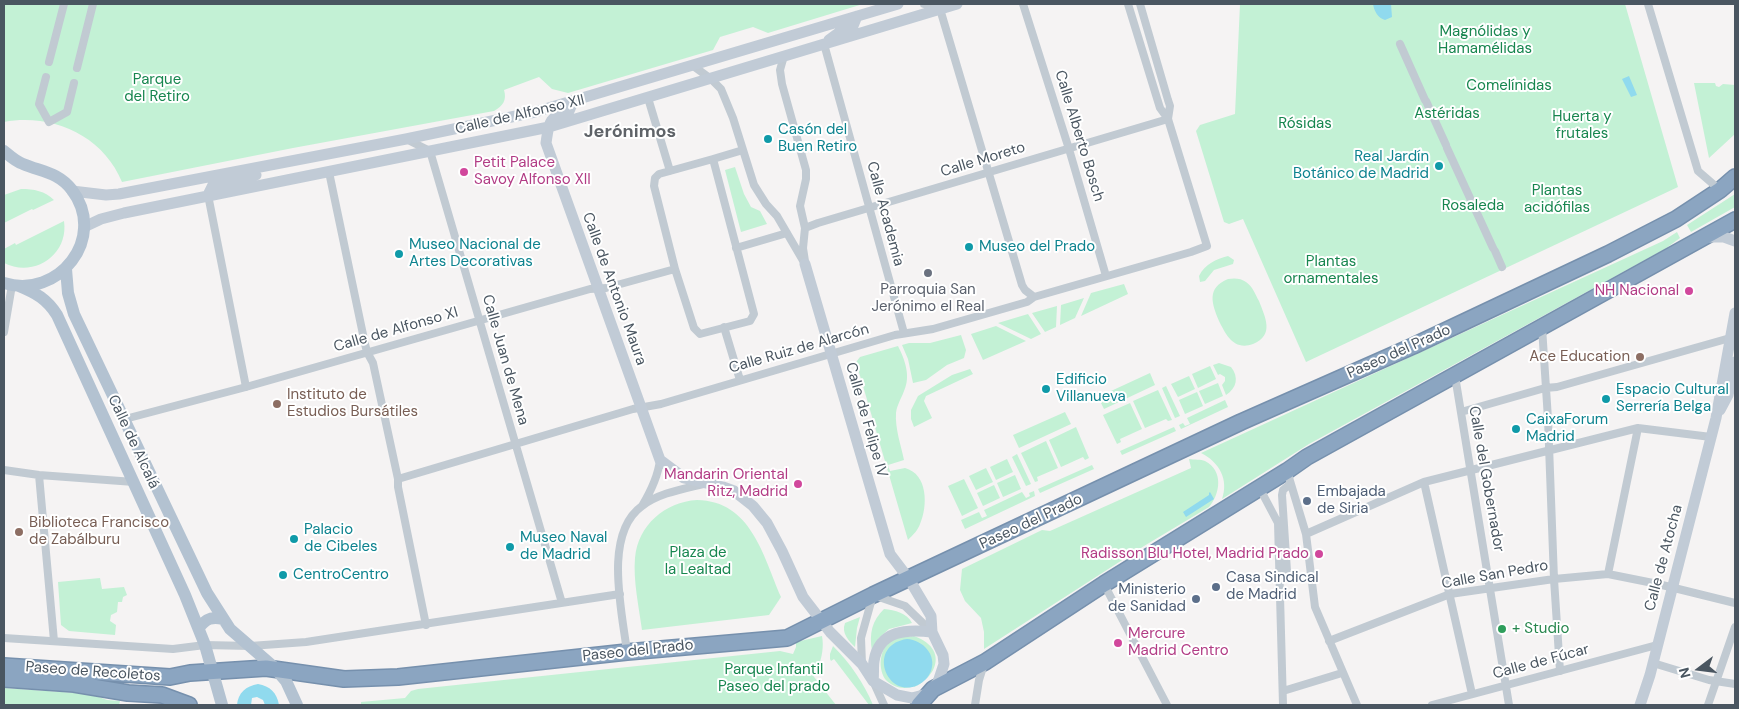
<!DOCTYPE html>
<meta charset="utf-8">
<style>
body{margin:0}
#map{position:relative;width:1739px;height:709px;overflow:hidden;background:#f5f3f3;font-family:"DM Sans",sans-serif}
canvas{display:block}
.frame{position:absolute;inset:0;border:5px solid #4a5661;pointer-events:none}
.north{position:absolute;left:1674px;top:644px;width:50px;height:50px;-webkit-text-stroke:4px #fff;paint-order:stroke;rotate:255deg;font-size:14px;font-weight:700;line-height:20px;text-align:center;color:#4a5661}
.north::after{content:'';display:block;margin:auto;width:18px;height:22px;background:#4a5661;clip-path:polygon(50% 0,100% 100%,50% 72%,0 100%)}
</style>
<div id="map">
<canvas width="1739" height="709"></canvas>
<div class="frame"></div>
<div class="north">N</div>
</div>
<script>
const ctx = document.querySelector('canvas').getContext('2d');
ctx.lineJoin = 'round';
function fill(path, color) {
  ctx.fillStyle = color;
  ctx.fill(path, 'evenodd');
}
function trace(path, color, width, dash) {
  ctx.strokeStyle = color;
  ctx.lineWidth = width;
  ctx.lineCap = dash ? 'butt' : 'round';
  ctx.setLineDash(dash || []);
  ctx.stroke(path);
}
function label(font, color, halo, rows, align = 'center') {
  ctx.font = font + ' "DM Sans",sans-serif';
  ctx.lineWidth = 4;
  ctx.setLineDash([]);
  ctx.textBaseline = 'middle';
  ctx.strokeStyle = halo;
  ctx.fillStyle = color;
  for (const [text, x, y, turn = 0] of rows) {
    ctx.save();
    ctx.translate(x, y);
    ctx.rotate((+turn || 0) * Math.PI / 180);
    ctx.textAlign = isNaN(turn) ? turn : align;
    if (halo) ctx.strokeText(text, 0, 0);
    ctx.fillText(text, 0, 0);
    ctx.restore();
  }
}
fill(new Path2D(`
 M4 4H863L768 33 753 27 720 37 713 50 568 93 552 89 539 77 504 90C507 100 503 106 494 111L293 148 122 182C103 135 51 113 4 122Z
 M1240 4H1625L1678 187 1306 362 1243 219 1229 224 1224 222 1196 131 1200 125 1235 114Z
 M1694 83H1715L1716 86 1719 87 1723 84 1735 85V134L1709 158Z
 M735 167 744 194 751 207 760 211 767 224 741 232 725 170Z
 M21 189C34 189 45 191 54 200L33 210 32 209 4 223V195Z
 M1735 194V207L1691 232 1687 225Z
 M64 221C69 255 34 278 4 263V249L15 243 16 245Z
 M1677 232 1680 238 1665 249 1309 444 1222 499C1229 479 1219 462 1201 453L1663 241Z
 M1228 256 1234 260 1233 264 1214 270 1205 281 1200 282 1199 276C1205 264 1216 259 1228 256Z
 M1228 279C1234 278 1241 278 1246 282 1253 287 1255 294 1259 301 1265 317 1275 335 1253 344 1234 351 1226 335 1219 321 1212 304 1206 288 1228 279Z
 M1124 284 1128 294 1081 316 1091 293Z
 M1084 298 1075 318 1060 325 1061 305Z
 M1057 306 1056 327 1045 332 1032 313Z
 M1028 314 1041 334 1031 339 998 323Z
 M996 326 1026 341 983 360 971 334Z
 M961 335 966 350 964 358 947 365 926 380 913 383 908 359 902 345 909 343H930Z
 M898 346C905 360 911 376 904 391 901 399 897 405 896 413 895 429 901 445 904 460L888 465 890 471 905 468C928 474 928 506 920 524 918 530 913 535 908 540L856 362 860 357Z
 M1219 363 1231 367C1239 377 1237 388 1226 395L1222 385 1225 381V377L1220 374 1218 375 1213 365Z
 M1210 366 1216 379 1198 388 1192 374Z
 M970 369 973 374 926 396 924 401 932 418 914 427 911 419V410L918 396 952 375Z
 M1150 373 1155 385 1104 409 1098 397Z
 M1189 376 1195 389 1178 397 1171 384Z
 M1218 383 1223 396 1205 404 1199 391Z
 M1166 386 1180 416 1175 418 1162 388Z
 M1158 390 1172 420 1168 421 1166 419 1145 428 1133 401Z
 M1197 392 1203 406 1185 414 1179 400Z
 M1225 400 1228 407 1181 429 1179 425 1183 423 1185 426 1190 424 1187 418Z
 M1130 403 1142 429 1120 439 1121 442 1117 444 1103 415Z
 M1065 412 1071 424 1019 448 1013 435Z
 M1076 427 1089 458 1085 460 1083 457 1061 467 1049 440Z
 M1174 427 1176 431 1122 455 1120 451Z
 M1046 441 1058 468 1037 477 1038 481 1035 482 1021 453Z
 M1017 454 1031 484 1026 486 1012 457Z
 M1007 459 1013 472 996 480 990 467Z
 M1189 459C1194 460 1201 459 1205 461 1224 471 1220 494 1209 507L1144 546 984 649V632L981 618 965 601 960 590 962 569 1042 530 1050 531 1191 468Z
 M1092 465 1094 469 1040 493 1038 489Z
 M986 468 993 482 976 490 969 476Z
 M1015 475 1021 489 1003 497 997 483Z
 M964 479 978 508 962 516 948 486Z
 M994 485 1000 498 983 506 977 493Z
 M1034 491 1035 496 965 529 961 520 979 512 982 518 987 516 984 510 1022 492 1026 498 1030 496 1029 493Z
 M697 500C751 501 763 555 781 597L769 615 642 630C639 608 633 580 635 558 638 525 665 502 697 500Z
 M100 578 102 589 124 587 127 595 123 597 122 602H118L117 612 111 615 110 621 116 625 115 635 69 631 61 625 58 582Z
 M884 609C895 610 907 613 912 623L889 629 879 638 872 651C869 633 872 621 884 609Z
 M860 617 857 628 855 647C849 641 841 633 845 623Z
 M822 636C824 647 822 657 818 668L811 673 836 705H361V702L405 698 411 691 418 689 780 651 793 654 796 647V642Z
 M914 636C966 655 912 709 885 679 877 666 880 645 895 639 900 636 908 637 914 636ZM888 650 932 660C932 673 926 682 914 687Z
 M833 646C850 663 864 683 873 705H869L834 659 831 661 830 659V654Z
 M4 688 91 694 107 700 120 701 119 705 4 704Z`), '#c3f1d5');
fill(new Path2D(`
 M1373 4H1391L1392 17 1385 20C1378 18 1374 11 1373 4Z
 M1629 76 1637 95 1631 97 1622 79Z
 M1210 492 1214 499 1186 517 1183 512 1209 495V493Z
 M907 639C923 640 937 655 931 671 928 678 924 682 918 685 886 700 866 645 907 639Z
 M258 684C270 686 277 693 279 705H265L263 700 257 697 252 698 251 705H237C238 693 246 686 258 684Z`), '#90daee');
const highway = new Path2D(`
 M4 666 170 677 190 673 266 668 344 679 398 677 627 652 787 638 873 595 1241 422 1413 346 1608 254 1676 219 1720 190 1735 177
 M4 679 74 684 128 693 162 695 189 705
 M919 705 933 689 985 662 1104 584 1287 471 1307 457 1735 220`);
trace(highway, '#7690ad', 18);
trace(new Path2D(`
 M924 4 940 9 1022 285 1025 290 1034 297
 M1023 4 1069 149 1106 276
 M1128 4 1160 108 1168 119
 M1648 4 1698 171 1720 190
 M824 44 904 333
 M1400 44 1425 100
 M784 56 780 70 782 84 806 170V179L800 206 805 228 803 248 805 261
 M49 62 64 4
 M692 65 711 79 721 89 733 118 754 185 766 204 777 216 805 264
 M77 68 93 4
 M46 77 39 104 49 122 67 112 74 83
 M648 98 670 171
 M1426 101 1446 145
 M406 139 430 151 562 603
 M1447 148 1493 248
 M713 159 754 314 750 321 700 334 694 328 675 269 654 186 655 178 659 174Z
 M713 159 743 150
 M329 172 365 344 367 352 373 363 398 479V487L426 625
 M208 195 246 387
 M805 228 818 223 1168 119
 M736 248 787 233
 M1495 251 1502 267
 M724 327 740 380
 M1542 327 1548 419 1554 579 1560 671
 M4 332 12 285
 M1455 376 1509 705
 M1461 412 1545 388 1557 387 1730 338
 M125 419 246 387 590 289 606 288 675 269
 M4 470 39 475 134 482
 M1287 471 1306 534 1315 607 1357 705
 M39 475 54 641
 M398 479 633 409 661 404 895 335 933 329 1027 302 1034 297 1191 252 1207 246 1168 119 1170 106 1168 100 1140 4
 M1424 482 1472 694
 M1259 487 1278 523 1283 705
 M642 506C651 491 658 477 660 460
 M1306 534 1424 482 1638 428 1711 437
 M1287 571 1282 495 1283 490 1289 485
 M1608 574 1638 428
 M1104 584 1167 705
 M4 638 173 649 205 645 250 646 306 642 620 594
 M1329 641 1450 594 1554 579 1608 574 1658 584 1735 603
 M627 652C622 611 603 534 642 506 659 493 683 489 703 484
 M1653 663 1709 680 1735 684
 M862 664 861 638 873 595 905 606 932 632
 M874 683 884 705
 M1283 691 1342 673
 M975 705 979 680 984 664
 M1432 705 1657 645
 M1708 705 1735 627`), '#c1cad2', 8);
trace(new Path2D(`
 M829 40 844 29 853 26 857 16
 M573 102 569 111C548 117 549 123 546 143L660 460 684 478 723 487 734 491 753 506 767 523 782 551 803 597 830 632 862 664 873 681 897 695 912 698 927 694 938 682 944 664 943 655 932 632 931 616 909 579 890 554 805 264
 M72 191 106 195 119 194 406 139 535 112 898 4
 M208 195 213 185 256 175
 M84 227 101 219 124 213 549 127 957 4
 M1705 237H1724L1735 241
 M1720 410 1728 395 1735 362
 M873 681C874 674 873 667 874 661 879 630 907 629 932 632
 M1640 705 1650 675 1716 418 1735 313`), '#c1cbd6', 11);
trace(new Path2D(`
 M4 151C10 156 15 161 23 164 42 172 58 172 72 190 108 238 58 300 4 283
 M66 269 68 293 74 314 207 593 230 629 275 668 286 681 297 705
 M19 286C36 293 47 299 57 315L185 595 205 645 222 705
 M199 628C205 619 212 616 223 619`), '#b3c2d1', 12);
trace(highway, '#8ba5c1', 15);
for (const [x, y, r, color] of [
 [768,139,5,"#0f9aa8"],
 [1439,166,5,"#0f9aa8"],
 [464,172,5,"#d1479c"],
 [969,247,5,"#0f9aa8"],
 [399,254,5,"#0f9aa8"],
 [928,273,5,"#6b7280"],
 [1689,291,5,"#d1479c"],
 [1640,357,5,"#8d6e63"],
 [1046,389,5,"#0f9aa8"],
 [1606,399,5,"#0f9aa8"],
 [277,404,5,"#8d6e63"],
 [1516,429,5,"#0f9aa8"],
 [798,484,5,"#d1479c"],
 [1307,501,5,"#5c6f8a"],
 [19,532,5,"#8d6e63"],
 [294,539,5,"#0f9aa8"],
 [510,547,5,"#0f9aa8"],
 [1319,554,5,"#d1479c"],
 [283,575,5,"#0f9aa8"],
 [1216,587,5,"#5c6f8a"],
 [1196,599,5,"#5c6f8a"],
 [1502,629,5,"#2e9e5b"],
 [1118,643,5,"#d1479c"]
]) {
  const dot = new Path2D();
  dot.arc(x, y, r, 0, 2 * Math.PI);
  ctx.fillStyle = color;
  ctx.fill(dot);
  trace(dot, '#fff', 2);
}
label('15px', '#17864f', '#fff', [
 ["Magnólidas y",1485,32],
 ["Hamamélidas",1485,49],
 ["Parque",157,80],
 ["del Retiro",157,97],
 ["Comelínidas",1509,86],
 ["Astéridas",1447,114],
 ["Huerta y",1582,117],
 ["frutales",1582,134],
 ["Rósidas",1305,124],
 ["Plantas",1557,191],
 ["acidófilas",1557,208],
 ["Rosaleda",1473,206],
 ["Plantas",1331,262],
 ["ornamentales",1331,279],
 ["Plaza de",698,553],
 ["la Lealtad",698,570],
 ["Parque Infantil",774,670],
 ["Paseo del prado",774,687]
]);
label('15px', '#4a5661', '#fff', [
 ["Calle de Alfonso XII",520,115,-13],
 ["Calle Alberto Bosch",1079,136,73],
 ["Calle Moreto",983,160,-17],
 ["Calle Academia",885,214,75],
 ["Calle de Antonio Maura",614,289,70],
 ["Calle de Alfonso XI",396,330,-16],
 ["Calle Ruiz de Alarcón",799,349,-16],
 ["Paseo del Prado",1399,352,-24],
 ["Calle Juan de Mena",505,360,74],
 ["Calle de Felipe IV",866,420,74],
 ["Calle de Alcalá",133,442,65],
 ["Calle del Gobernador",1486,479,80],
 ["Paseo del Prado",1031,522,-25],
 ["Calle de Atocha",1664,558,-75],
 ["Calle San Pedro",1495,575,-10],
 ["Paseo del Prado",638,651,-6],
 ["Calle de Fúcar",1541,662,-15],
 ["Paseo de Recoletos",93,672,4]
]);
label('15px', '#0d838f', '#fff', [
 ["Casón del",778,130],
 ["Buen Retiro",778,147],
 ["Real Jardín",1429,157,"right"],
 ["Botánico de Madrid",1429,174,"right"],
 ["Museo Nacional de",409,245],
 ["Artes Decorativas",409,262],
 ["Museo del Prado",979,247],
 ["Edificio",1056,380],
 ["Villanueva",1056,397],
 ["Espacio Cultural",1616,390],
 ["Serrería Belga",1616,407],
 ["CaixaForum",1526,420],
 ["Madrid",1526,437],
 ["Palacio",304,530],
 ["de Cibeles",304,547],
 ["Museo Naval",520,538],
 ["de Madrid",520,555],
 ["CentroCentro",293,575]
], 'left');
label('15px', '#b23c85', '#fff', [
 ["Petit Palace",474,163,"left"],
 ["Savoy Alfonso XII",474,180,"left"],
 ["NH Nacional",1679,291],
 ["Mandarin Oriental",788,475],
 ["Ritz, Madrid",788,492],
 ["Radisson Blu Hotel, Madrid Prado",1309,554],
 ["Mercure",1128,634,"left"],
 ["Madrid Centro",1128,651,"left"]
], 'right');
label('15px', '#5b616d', '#fff', [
 ["Parroquia San",928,290],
 ["Jerónimo el Real",928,307]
]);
label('15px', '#785e54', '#fff', [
 ["Ace Education",1630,357,"right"],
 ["Instituto de",287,395],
 ["Estudios Bursátiles",287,412],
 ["Biblioteca Francisco",29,523],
 ["de Zabálburu",29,540]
], 'left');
label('15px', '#4e5e75', '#fff', [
 ["Embajada",1317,492],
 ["de Siria",1317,509],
 ["Casa Sindical",1226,578],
 ["de Madrid",1226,595],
 ["Ministerio",1186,590,"right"],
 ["de Sanidad",1186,607,"right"]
], 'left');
label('15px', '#27864d', '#fff', [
 ["+ Studio",1512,629]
], 'left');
label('bold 18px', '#5f6368', '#fff', [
 ["Jerónimos",630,132]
]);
</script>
